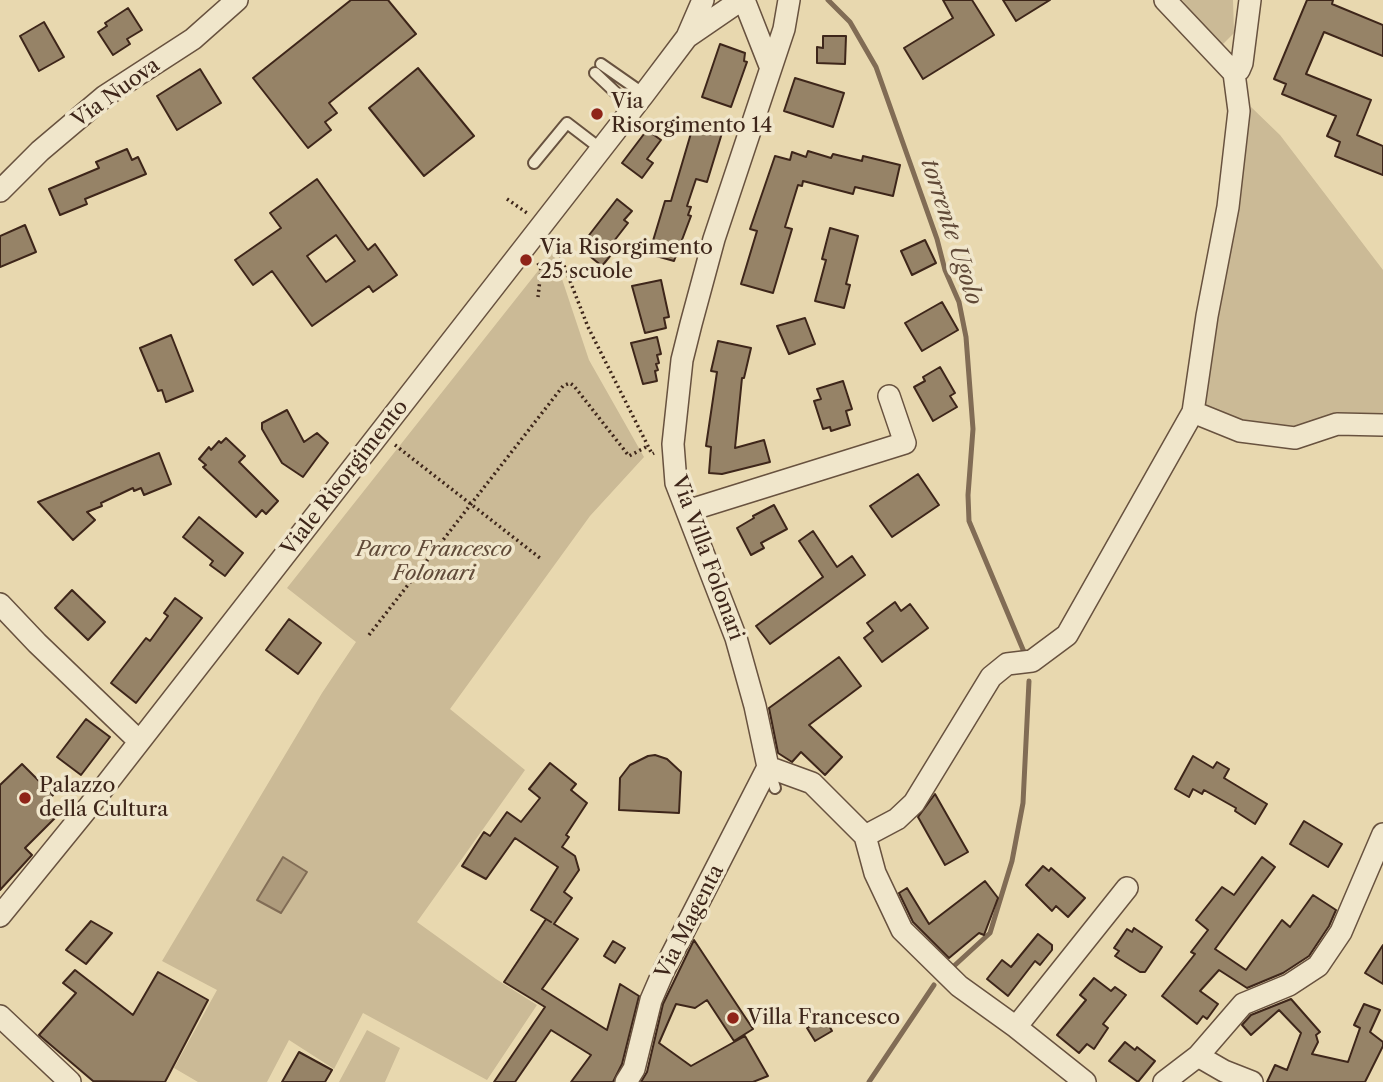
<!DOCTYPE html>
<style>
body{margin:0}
canvas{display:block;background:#e8d8af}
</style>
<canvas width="1383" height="1082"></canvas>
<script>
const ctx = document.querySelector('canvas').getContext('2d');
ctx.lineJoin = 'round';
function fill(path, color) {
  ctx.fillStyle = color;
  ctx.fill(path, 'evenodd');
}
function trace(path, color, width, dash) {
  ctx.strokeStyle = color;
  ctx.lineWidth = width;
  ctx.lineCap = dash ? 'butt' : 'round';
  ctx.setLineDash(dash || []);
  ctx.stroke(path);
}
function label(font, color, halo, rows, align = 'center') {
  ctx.font = font + ' "Libre Caslon Text",serif';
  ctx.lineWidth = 7;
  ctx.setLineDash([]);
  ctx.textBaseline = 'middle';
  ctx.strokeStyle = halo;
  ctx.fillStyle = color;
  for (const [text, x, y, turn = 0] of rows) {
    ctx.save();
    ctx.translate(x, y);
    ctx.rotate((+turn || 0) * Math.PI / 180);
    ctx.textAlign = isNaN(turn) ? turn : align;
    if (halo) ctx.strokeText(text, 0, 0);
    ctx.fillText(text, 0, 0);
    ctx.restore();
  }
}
fill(new Path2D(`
 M1182 0H1233L1234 33 1221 46Z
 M1251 107 1280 135 1383 270V418L1293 432 1241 425 1201 408 1237 211Z
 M553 252 589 360 644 457 590 516 450 709 525 770 417 922 496 979 537 1005 487 1080 363 1013 334 1069 289 1040 267 1082H198L174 1068 217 990 162 961 322 693 356 642 287 588Z
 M367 1030 400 1048 385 1082H339Z`), '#cbba96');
const water = new Path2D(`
 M283 857 307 872 281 913 257 900Z`);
fill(water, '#ae9b7c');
trace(water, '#816c55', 2);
trace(new Path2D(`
 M828 0 850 22 876 67 937 239 945 270 959 302 966 337 973 429 968 495 969 521 1024 652
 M954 966 990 933 1012 861 1023 803 1029 681
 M869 1082 934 985`), '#816c55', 5);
const building = new Path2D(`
 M351 0H388L416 34 329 103 337 113 325 122 331 130 308 148 253 78Z
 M943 0H972L994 35 923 79 904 48 953 18Z
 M1003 0H1050L1016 21Z
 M1307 0H1333L1332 4 1383 25V56L1324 32 1306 74 1371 100 1357 135 1383 146V175L1335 156 1340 142 1327 136 1336 116 1282 94 1286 84 1274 79Z
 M128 8 142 30 127 39 130 44 113 55 98 32 107 26 105 23Z
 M44 22 64 57 39 71 20 36Z
 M823 36H846L845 64 817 63V47L823 48Z
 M720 44 745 53 744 61 747 62 731 107 702 97Z
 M418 68 474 136 424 176 369 108Z
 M200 69 221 103 177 130 157 96Z
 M795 78 844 93 833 127 784 111Z
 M694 123 722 133 707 182 696 179 687 206 691 207 688 215 691 216 674 261 649 254 665 201H671Z
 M647 130 661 140 647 159 653 163 642 178 622 163Z
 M127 149 132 160 138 157 146 174 85 199 87 204 60 215 49 189 99 168 96 162Z
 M808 151 831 158 833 154 862 161 863 156 900 165 893 196 855 187 853 194 803 181 802 186 798 185 785 227 792 229 773 293 741 284 757 231 750 229 775 156 790 160 792 152 806 157Z
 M317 179 368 250 375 244 397 275 373 292 369 286 312 326 272 271 253 285 235 260 281 228 270 213ZM336 235 355 261 326 282 307 256Z
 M617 199 632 211 624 220 628 223 614 241 619 245 602 266 587 254 590 249 583 243Z
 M25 225 36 252 0 267V236Z
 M830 228 858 236 846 284 850 285 844 308 815 301 826 260 822 259Z
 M925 240 936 263 912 275 901 251Z
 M661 280 669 317 664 318 666 328 645 333 632 286Z
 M942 302 958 330 922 351 905 323Z
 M805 318 815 344 789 354 777 326Z
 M171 335 193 391 166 402 162 390 158 391 140 348Z
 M657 337 661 354 657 355 659 363 656 364 658 370 655 371 657 381 643 384 631 343Z
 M718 341 751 348 744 378H742L735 448 764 440 770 462 722 474 709 473 711 447 706 446 717 372 711 371Z
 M940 367 955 393 950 396 957 407 933 421 914 387 925 381 923 377Z
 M843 381 852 409 846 411 850 425 831 431 830 427 823 429 814 401 821 399 817 389Z
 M287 410 304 442 317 433 328 443 303 477 282 463 262 429V423Z
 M226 438 245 456 239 462 278 501 266 514 262 510 256 517 203 467 206 465 199 459 209 447 211 450 219 441 221 443Z
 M159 453 171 484 144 495 141 488 134 491 133 488 101 503 102 506 87 512 95 520 73 540 38 502Z
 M918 474 939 505 892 537 870 506Z
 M774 505 787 529 761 543 764 548 751 555 737 528 754 518 753 516Z
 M199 517 243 553 225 576 210 565 213 561 183 537Z
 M813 531 837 567 852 556 865 575 770 644 756 626 823 577 799 541Z
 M72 590 105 622 88 640 55 608Z
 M175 598 202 618 136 703 111 683 146 638 150 641 168 616 164 613Z
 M895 602 901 611 910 604 928 628 882 662 864 638 873 631 867 623Z
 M289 619 321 643 298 674 266 650Z
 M839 657 861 686 809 725 842 757 825 775 801 752 792 762 778 753 769 708Z
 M86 719 110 737 81 775 57 757Z
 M655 755 667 759 681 772 679 813 619 810 620 778 630 765 648 756Z
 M1193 756 1213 768 1217 762 1229 769 1224 778 1267 804 1255 824 1235 811 1236 808 1204 790 1202 794 1193 789 1189 797 1175 789Z
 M550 763 576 784 571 790 587 803 566 835 569 837 562 847 575 856 579 870 564 892 572 898 554 924 578 939 542 989 607 1030 620 984 639 996 622 1064 613 1082H571L591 1055 551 1030 515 1082H494L545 1007 504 982 546 919 551 922 531 910 558 867 515 838 486 879 462 866 484 832 490 836 507 812 521 822 540 798 529 789Z
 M22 764 53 795 47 802 59 814 25 848 32 855 0 890V785Z
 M935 794 968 852 945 865 918 817Z
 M1304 821 1342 844 1328 867 1290 844Z
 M1262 857 1275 867 1215 949 1246 970 1282 920 1290 927 1313 895 1336 910 1329 926 1309 956 1283 973 1247 988 1219 970 1200 991 1218 1004 1207 1019 1203 1016 1197 1024 1162 996 1195 954 1191 952 1208 930 1196 920 1222 887 1234 895Z
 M1043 866 1049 871 1051 868 1085 898 1068 917 1056 906 1052 911 1026 885Z
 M985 881 998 898 984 935 979 933 949 958 913 922 899 893 907 888 929 924Z
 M91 921 112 933 86 964 66 950Z
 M1134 928 1162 947 1145 972H1140L1115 956 1119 951 1114 948 1127 929 1132 932Z
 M1038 934 1052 945V950L1040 965 1035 961 1008 996 987 979 1002 960 1011 967Z
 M694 940 753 1029 734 1041 707 1000 695 1008 676 1004 659 1043 691 1066 745 1036 768 1076 753 1082H641L647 1072 663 1004Z
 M613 941 625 948 615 963 604 956Z
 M1383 945V984L1365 973Z
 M75 970 133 1015 158 972 208 1000 165 1082 93 1081 39 1035 76 993 63 983Z
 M1094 978 1111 991 1115 987 1126 995 1103 1024 1108 1028 1094 1049 1087 1044 1079 1053 1057 1035 1086 1000 1080 995Z
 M1291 999 1320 1032 1316 1035 1318 1042 1312 1054 1348 1062 1360 1028 1354 1025 1364 1004 1380 1010 1370 1032 1383 1042V1046L1365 1082H1267L1275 1065 1287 1070 1301 1033 1279 1010 1251 1035 1242 1025 1251 1015Z
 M825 1018 832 1031 815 1041 807 1028Z
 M1125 1042 1135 1050 1137 1047 1155 1061 1138 1082 1109 1061Z
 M299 1052 332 1070 325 1082H282Z`);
fill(building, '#968367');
trace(building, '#3e261a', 2);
const service = new Path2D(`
 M601 64 644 94
 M595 73 632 108
 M534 163 567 123 601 149
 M769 769 775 788`);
const minor = new Path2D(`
 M744 0 770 66
 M687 37 741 0
 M1234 73 1239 70 1242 63 1250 0
 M0 191 40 151 105 96 193 39 237 0
 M1193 412 1240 431 1295 438 1337 424 1383 425
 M687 511 905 443 889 396
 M0 604 37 643 139 741
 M768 767 755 706 736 638 676 483 673 444 682 360 691 324 714 239 784 29 789 0
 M768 767 812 783 865 836 875 873 902 930 959 986 1016 1027 1085 1082
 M865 836 897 819 914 803 991 677 1007 664 1032 661 1067 635 1193 412 1207 316 1228 207 1239 111 1234 73 1165 0
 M0 916 87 809 644 94 687 37 703 0
 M0 1016 70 1082
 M1016 1027 1127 888
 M1198 1056 1224 1071 1252 1082
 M626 1082 634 1069 651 1000 664 970 768 767
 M1164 1082 1198 1056 1243 1004 1289 985 1318 966 1341 932 1383 834`);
trace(service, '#68523f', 14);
trace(minor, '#68523f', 24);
trace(new Path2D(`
 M507 199 527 213
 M554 240 588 327 652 454 654 453
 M538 263 541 270 538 297
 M395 445 540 558
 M369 635 563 386 570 383 574 386 629 456 648 446`), '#3e261a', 3.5, [2, 3.5]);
trace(service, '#f0e6cb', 10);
trace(minor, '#f0e6cb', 21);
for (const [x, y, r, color] of [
 [597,114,7,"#8f2418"],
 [526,260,7,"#8f2418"],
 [25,798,7,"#8f2418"],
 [733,1018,7,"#8f2418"]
]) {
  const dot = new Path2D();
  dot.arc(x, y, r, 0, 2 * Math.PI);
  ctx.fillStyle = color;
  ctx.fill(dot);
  trace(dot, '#f0e6cb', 2.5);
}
label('21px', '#3e261a', '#f0e6cb', [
 ["Via Nuova",116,93,-36],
 ["Viale Risorgimento",345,478,-52],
 ["Via Villa Folonari",707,558,70],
 ["Via Magenta",690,922,-63]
]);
label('21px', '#3e261a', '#f0e6cb', [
 ["Via",611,102],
 ["Risorgimento 14",611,126],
 ["Via Risorgimento",540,248],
 ["25 scuole",540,272],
 ["Palazzo",39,786],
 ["della Cultura",39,810],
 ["Villa Francesco",747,1018]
], 'left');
label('italic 21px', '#614b39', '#f0e6cb', [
 ["Parco Francesco",434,550],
 ["Folonari",434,574]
]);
label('italic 23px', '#604937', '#f0e6cb', [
 ["torrente Ugolo",951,232,72]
]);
</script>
